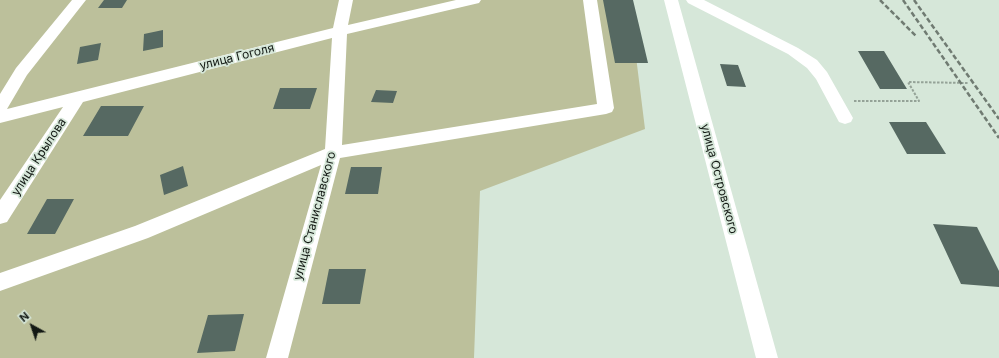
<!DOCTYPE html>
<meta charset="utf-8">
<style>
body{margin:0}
#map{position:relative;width:999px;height:358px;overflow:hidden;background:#d6e7d9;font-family:Inter,sans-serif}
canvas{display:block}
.north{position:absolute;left:12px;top:306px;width:40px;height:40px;-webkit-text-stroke:3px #d6e7d9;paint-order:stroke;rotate:320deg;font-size:11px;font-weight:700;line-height:16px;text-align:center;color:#131914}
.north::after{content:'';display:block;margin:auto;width:14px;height:18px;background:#131914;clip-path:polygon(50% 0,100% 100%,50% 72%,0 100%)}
</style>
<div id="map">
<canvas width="999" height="358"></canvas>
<div class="north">N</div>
</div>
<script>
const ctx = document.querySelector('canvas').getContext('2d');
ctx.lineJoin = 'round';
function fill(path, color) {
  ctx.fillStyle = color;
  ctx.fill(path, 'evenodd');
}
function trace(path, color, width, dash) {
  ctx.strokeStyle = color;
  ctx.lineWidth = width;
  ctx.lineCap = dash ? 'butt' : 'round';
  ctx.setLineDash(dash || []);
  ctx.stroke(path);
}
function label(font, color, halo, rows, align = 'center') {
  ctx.font = font + ' Inter,sans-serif';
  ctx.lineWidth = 3.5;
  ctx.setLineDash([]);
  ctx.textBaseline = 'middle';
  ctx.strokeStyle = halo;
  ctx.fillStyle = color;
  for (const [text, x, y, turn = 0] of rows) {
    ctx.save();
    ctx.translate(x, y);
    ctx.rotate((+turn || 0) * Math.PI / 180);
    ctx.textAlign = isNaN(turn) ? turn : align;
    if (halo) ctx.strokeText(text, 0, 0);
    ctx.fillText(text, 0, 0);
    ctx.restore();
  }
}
fill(new Path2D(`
 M0 0H629L645 129 480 191 474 358H0Z`), '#bcc09b');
fill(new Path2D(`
 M104 0H127L122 8H98Z
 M603 0H633L648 63H615Z
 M163 30V47L143 51 144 34Z
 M101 43 98 60 77 64 80 47Z
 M858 51H884L907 89H880Z
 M720 64 738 65 746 87 727 86Z
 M280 88H317L310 109H273Z
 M376 90 397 91 393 103 371 102Z
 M101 106H144L128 136H83Z
 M889 122H926L946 154H907Z
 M183 166 188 186 164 195 160 175Z
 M351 167H382L378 194H345Z
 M47 199H74L55 234H27Z
 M933 224 977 227 999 271V287L961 284Z
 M329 269H366L360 304H322Z
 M244 314 235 351 197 353 208 315Z`), '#566962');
trace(new Path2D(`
 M854 101H919L908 82 968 83`), '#94a297', 2, [2.5, 1.5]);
fill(new Path2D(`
 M72 0H86L27 75 7 109 333 28 339 0H353L348 25 456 0H481L479 3 347 34 342 145 597 104 583 0H597L614 108 612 112 606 114 340 158 288 358H266L321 165 148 238 0 291V273L135 226 325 149 332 38 83 102 7 222 0 224V200L63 107 0 123V94L16 68Z
 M664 0H678L778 358H756Z
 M686 0H704L798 48 817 60 827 72 853 118 851 122 845 124 839 122 816 79 807 68 788 54 688 3Z`), '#fff');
trace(new Path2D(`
 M880 0 916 36
 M903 0 999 138
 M914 0 999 119`), '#707b72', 2.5, [5, 2.5]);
label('12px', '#131914', '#d6e7d9', [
 ["улица Гоголя",237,57,-14],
 ["улица Крылова",39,157,-57],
 ["улица Островского",719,179,75],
 ["улица Станиславского",315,216,-75]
]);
</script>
